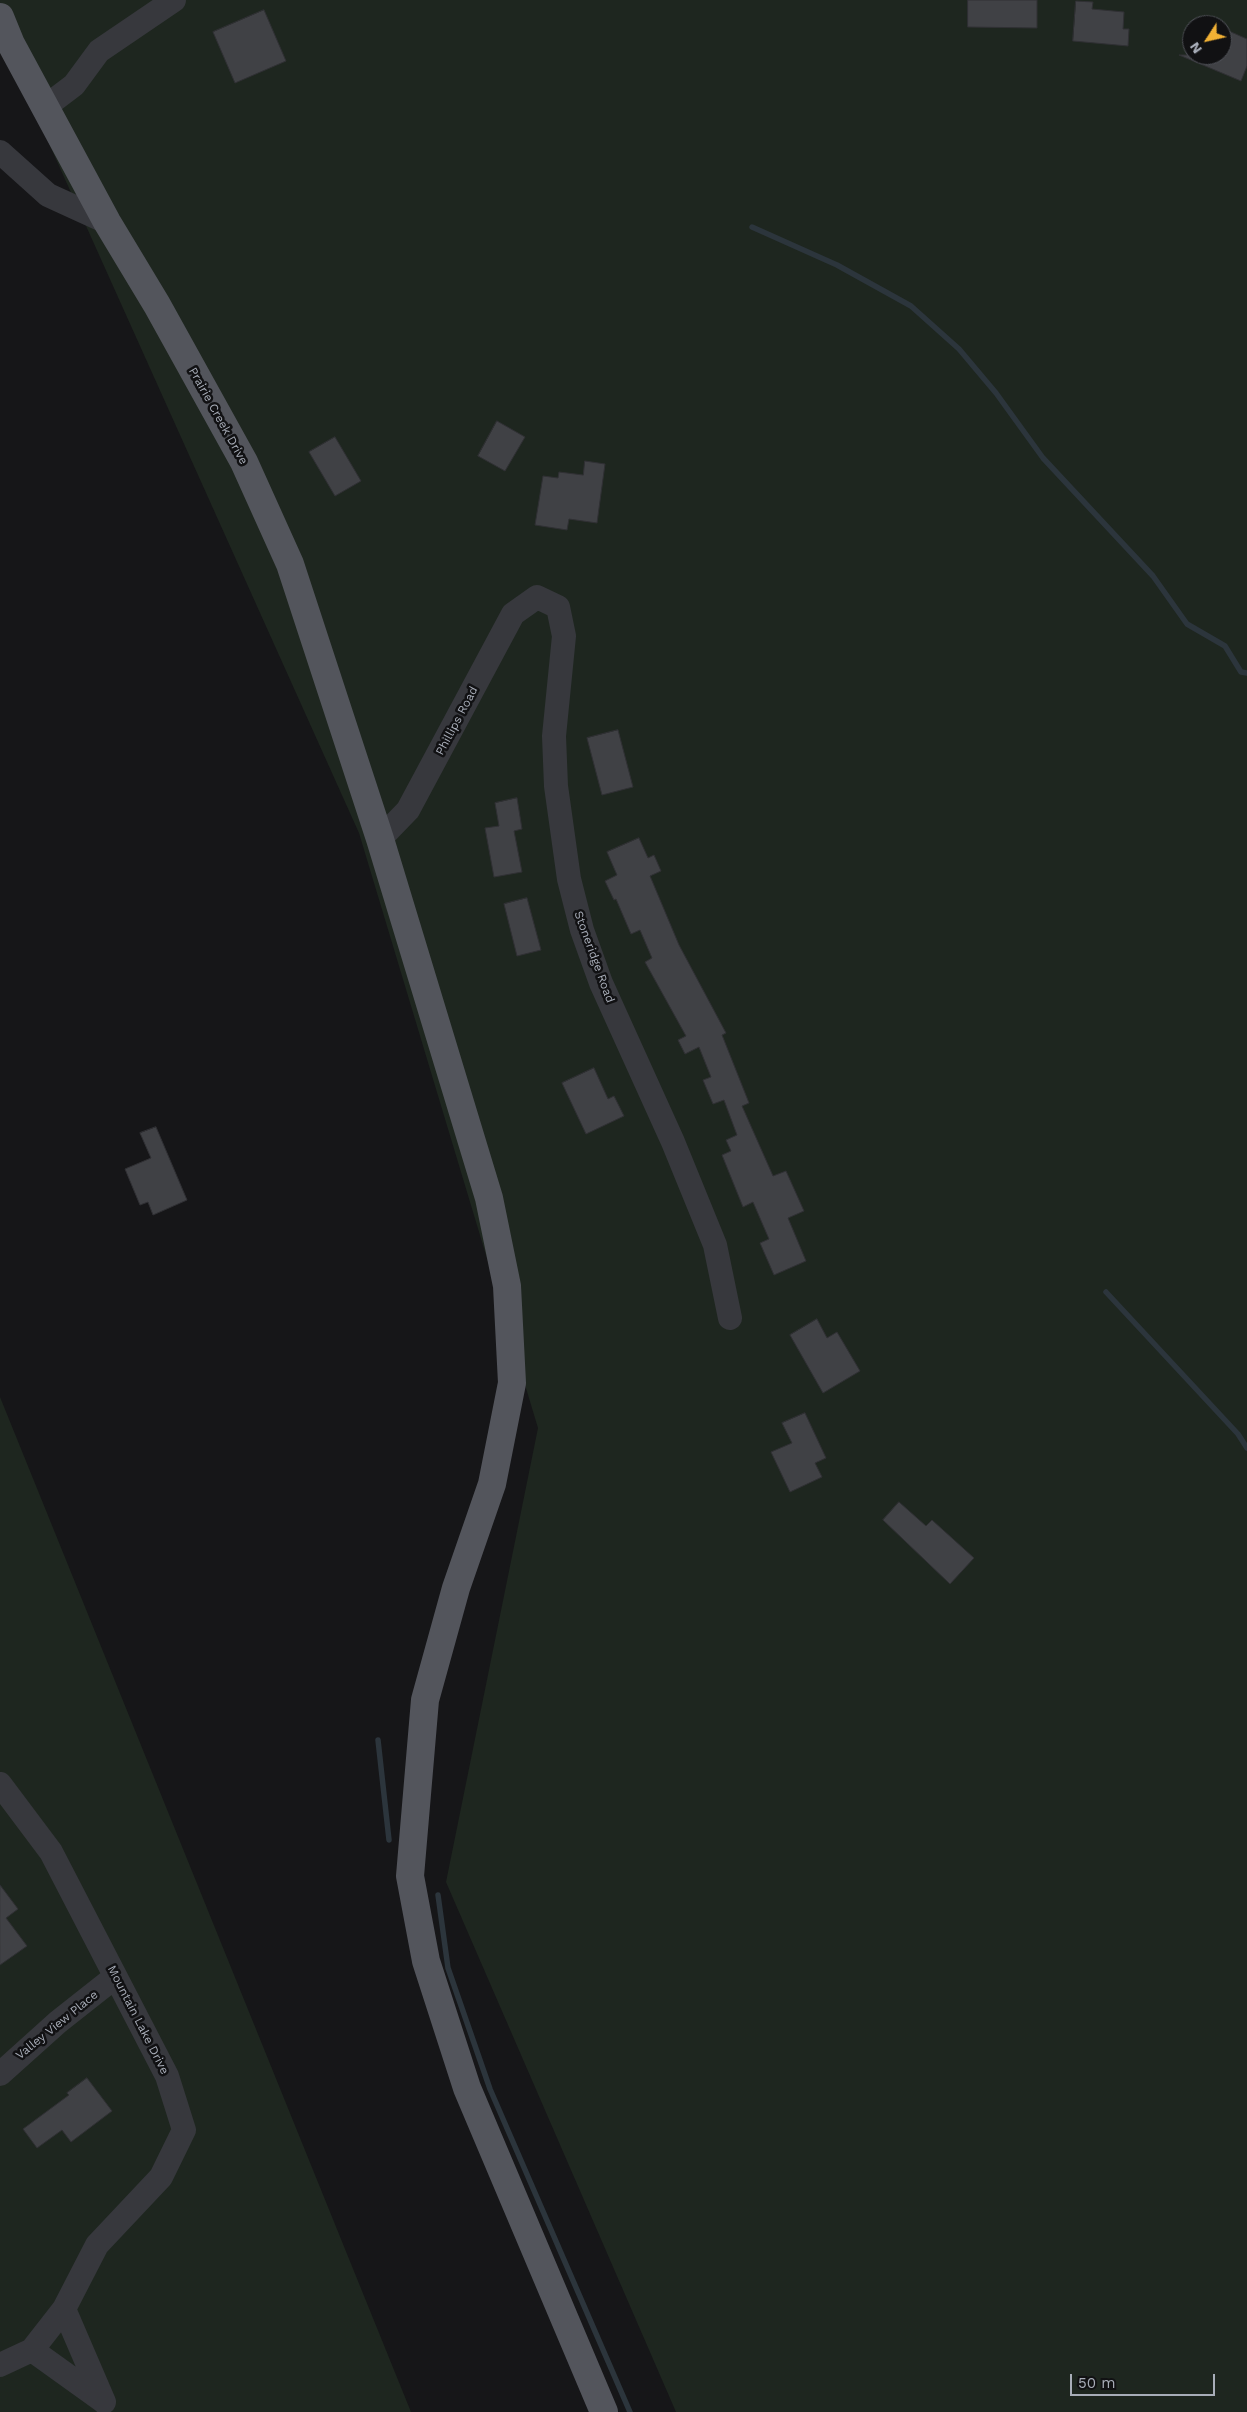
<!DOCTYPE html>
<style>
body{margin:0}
#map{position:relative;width:1247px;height:2412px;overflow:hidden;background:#161618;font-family:"Work Sans",sans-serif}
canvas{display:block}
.north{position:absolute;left:1182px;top:15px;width:50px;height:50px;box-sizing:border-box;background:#111113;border:1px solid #4d4f55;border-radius:50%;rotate:235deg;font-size:14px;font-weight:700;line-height:20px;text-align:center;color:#a8adb8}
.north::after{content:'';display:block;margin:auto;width:18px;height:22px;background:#f2b134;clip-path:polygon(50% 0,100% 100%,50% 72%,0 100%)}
.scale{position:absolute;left:1070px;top:2374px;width:145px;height:22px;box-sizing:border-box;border:2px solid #a8adb8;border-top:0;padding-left:6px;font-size:15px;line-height:18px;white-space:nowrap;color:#a8adb8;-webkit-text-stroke:4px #111113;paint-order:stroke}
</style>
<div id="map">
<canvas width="1247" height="2412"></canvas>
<div class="north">N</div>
<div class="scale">50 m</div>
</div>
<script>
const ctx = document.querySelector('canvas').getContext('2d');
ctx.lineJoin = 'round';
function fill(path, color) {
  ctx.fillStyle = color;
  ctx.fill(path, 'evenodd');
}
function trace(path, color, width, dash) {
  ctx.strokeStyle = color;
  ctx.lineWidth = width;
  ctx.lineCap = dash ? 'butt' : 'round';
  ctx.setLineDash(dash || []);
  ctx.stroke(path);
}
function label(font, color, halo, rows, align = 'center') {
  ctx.font = font + ' "Work Sans",sans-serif';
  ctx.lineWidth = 5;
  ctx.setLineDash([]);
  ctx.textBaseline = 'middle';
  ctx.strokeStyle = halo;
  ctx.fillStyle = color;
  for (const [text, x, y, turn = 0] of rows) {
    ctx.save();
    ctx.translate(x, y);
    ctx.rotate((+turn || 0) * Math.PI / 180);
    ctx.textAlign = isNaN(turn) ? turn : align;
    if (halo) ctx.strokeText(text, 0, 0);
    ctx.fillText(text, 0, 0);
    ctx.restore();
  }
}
fill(new Path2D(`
 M0 0H1247V2412H676L446 1882 538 1428 359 833 33 108 0 21ZM1192 25H1222V55H1192Z
 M0 1397 411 2412H0Z`), '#1e261f');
trace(new Path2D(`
 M752 227 837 265 911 306 959 349 996 393 1043 458 1153 576 1187 624 1225 646 1241 672 1247 673
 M1106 1292 1238 1434 1247 1448
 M378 1740 389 1840
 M438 1895 448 1968 490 2089 630 2412`), '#2c353c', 5.5);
const building = new Path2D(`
 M968 0H1037V28L968 27Z
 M1076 1 1093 2 1092 9 1124 12 1123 29H1129L1128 46 1073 41Z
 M264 10 286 61 235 83 213 32Z
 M1222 28 1247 39V66L1241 81 1179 55H1222Z
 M497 421 525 437 505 471 478 456Z
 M335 437 361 481 335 496 309 452Z
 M585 461 605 464 597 523 569 519 567 530 535 525 543 476 558 478 559 472 583 475Z
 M618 730 633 787 602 795 587 738Z
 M517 798 522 829 514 831 522 872 494 877 485 828 499 826 495 803Z
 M639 838 648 858 654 855 661 871 650 876 679 945 726 1033 722 1035 749 1103 742 1106 773 1176 786 1171 804 1211 788 1218 806 1261 774 1275 760 1243 769 1239 753 1202 743 1207 722 1155 731 1151 726 1140 737 1135 724 1100 713 1104 703 1080 711 1077 699 1047 685 1054 678 1040 686 1036 645 962 652 958 640 930 631 934 616 899 614 900 605 881 617 875 607 852Z
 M527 898 541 950 517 956 504 904Z
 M594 1068 608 1099 614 1096 624 1116 586 1134 562 1083Z
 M156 1127 187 1200 153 1215 148 1202 140 1205 125 1169 151 1158 140 1133Z
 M817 1319 827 1338 837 1332 860 1371 823 1393 790 1335Z
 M805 1413 826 1458 815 1463 822 1477 790 1492 771 1452 792 1443 782 1423Z
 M899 1502 926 1526 932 1520 974 1558 950 1584 883 1520Z
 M0 1885 18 1909 6 1918 27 1946 0 1965Z
 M87 2078 112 2111 71 2142 62 2130 37 2148 23 2129 69 2095 67 2093Z`);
fill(building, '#404145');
trace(building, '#303034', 1);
trace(new Path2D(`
 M45 107 74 85 99 51 174 0
 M0 152 48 195 107 222
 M380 839 408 810 513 614 537 597 558 607 564 636 554 736 556 786 569 879 582 930 601 983 673 1142 715 1245 730 1318
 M0 1784 51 1852 167 2076 184 2130 161 2177 97 2245 64 2309 32 2350 0 2365
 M0 2074 58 2022 115 1977
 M64 2309 104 2402
 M32 2350 103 2401`), '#37383d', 24);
trace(new Path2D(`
 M0 17 11 44 107 222 157 305 244 462 290 564 380 839 489 1198 507 1286 512 1383 492 1484 456 1588 425 1700 410 1876 426 1961 467 2088 604 2412`), '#53555c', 28);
label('12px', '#a8adb8', '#111113', [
 ["Prairie Creek Drive",218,416,61],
 ["Phillips Road",457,721,-62],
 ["Stoneridge Road",594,957,70],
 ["Mountain Lake Drive",138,2020,63],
 ["Valley View Place",57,2025,-39]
]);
</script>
